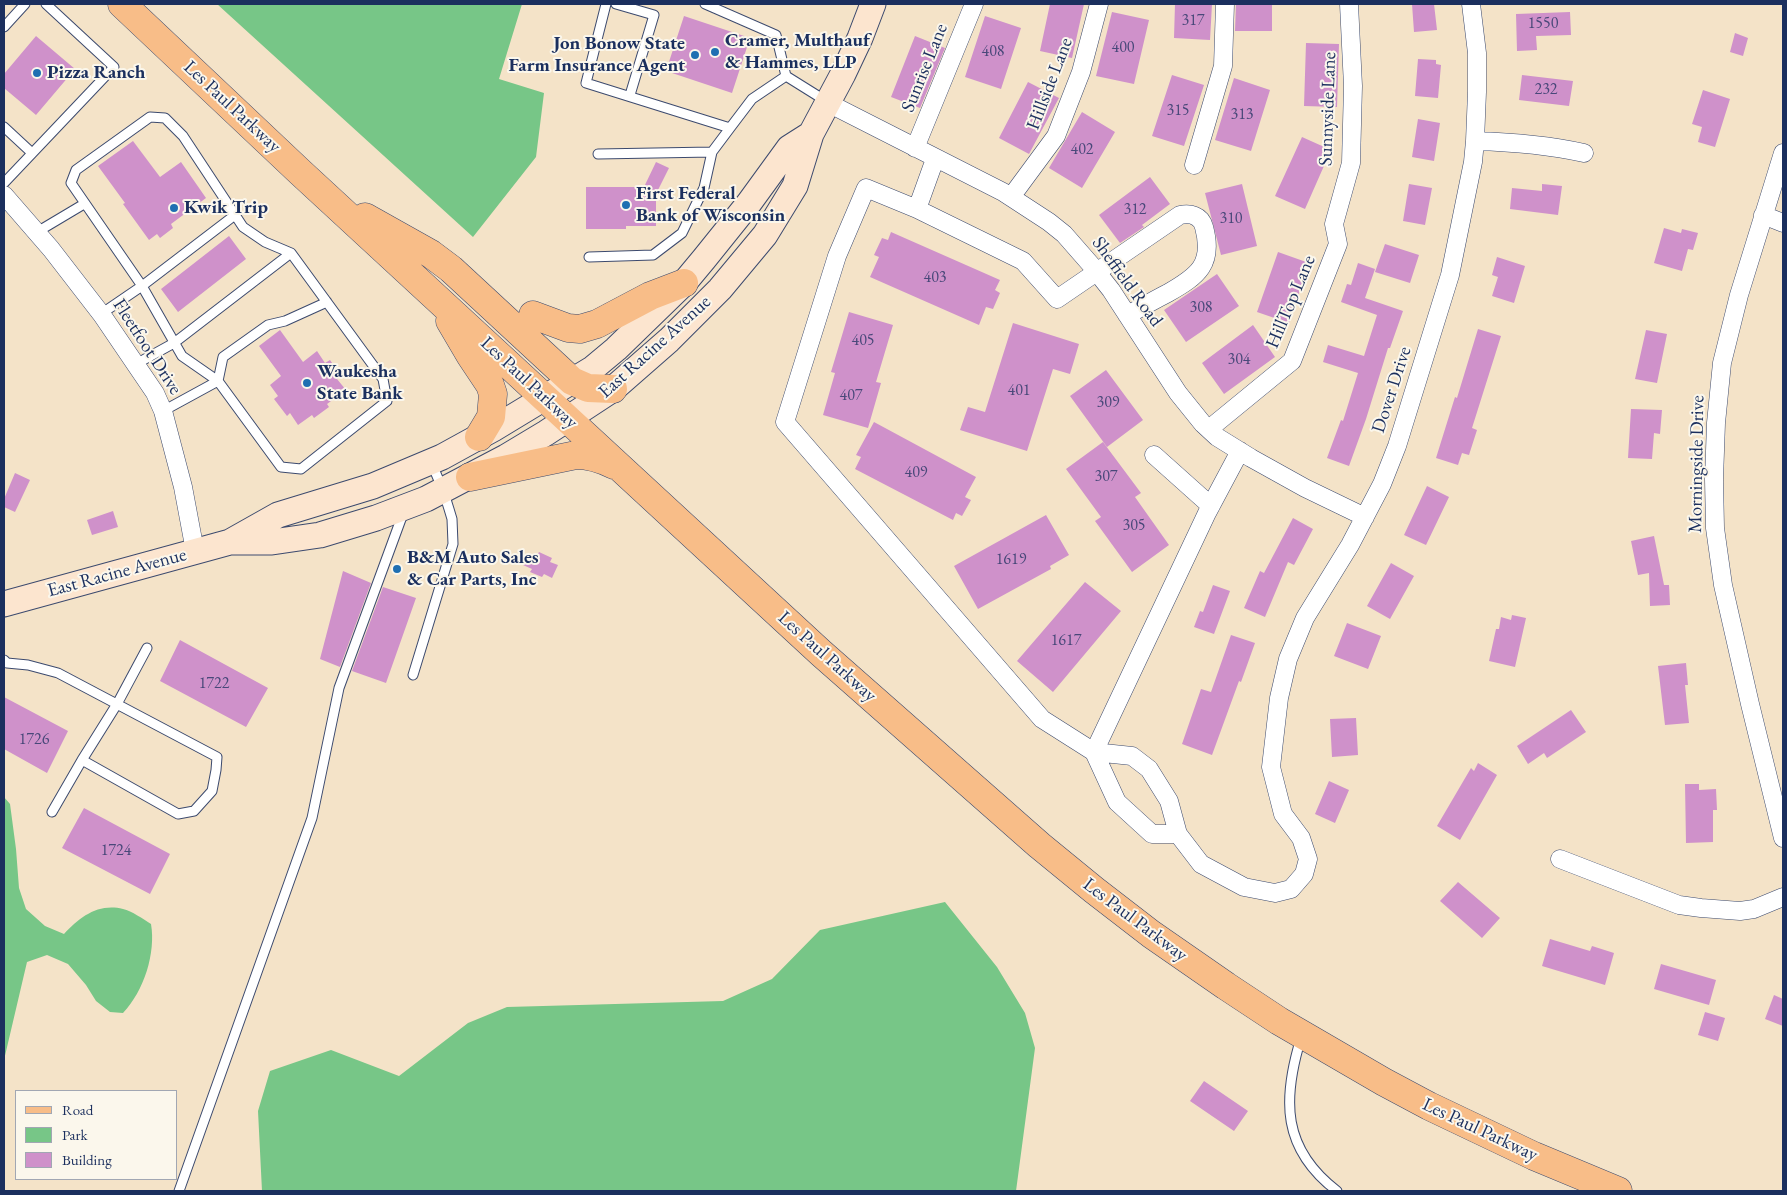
<!DOCTYPE html>
<style>
body{margin:0}
#map{position:relative;width:1787px;height:1195px;overflow:hidden;background:#f4e3c8;font-family:"EB Garamond",serif}
canvas{display:block}
.frame{position:absolute;inset:0;border:5px solid #1b2f5e;pointer-events:none}
.legend{position:absolute;left:15px;top:1090px;width:162px;height:90px;box-sizing:border-box;background:#fbf7ec;border:1px solid #a1a7b3;margin:0;padding:6px 9px;list-style:none;font-size:15px;color:#1b2f5e}
.legend li{display:flex;align-items:center;gap:10px;height:25px}
.legend b{width:25px;border:1px solid #a1a7b3}
</style>
<div id="map">
<canvas width="1787" height="1195"></canvas>
<div class="frame"></div>
<ul class="legend">
<li><b style="height:6px;background:#f8bd88"></b>Road</li>
<li><b style="height:14px;background:#77c687"></b>Park</li>
<li><b style="height:14px;background:#cf91ca"></b>Building</li>
</ul>
</div>
<script>
const ctx = document.querySelector('canvas').getContext('2d');
ctx.lineJoin = 'round';
function fill(path, color) {
  ctx.fillStyle = color;
  ctx.fill(path, 'evenodd');
}
function trace(path, color, width, dash) {
  ctx.strokeStyle = color;
  ctx.lineWidth = width;
  ctx.lineCap = dash ? 'butt' : 'round';
  ctx.setLineDash(dash || []);
  ctx.stroke(path);
}
function label(font, color, halo, rows, align = 'center') {
  ctx.font = font + ' "EB Garamond",serif';
  ctx.lineWidth = 4;
  ctx.setLineDash([]);
  ctx.textBaseline = 'middle';
  ctx.strokeStyle = halo;
  ctx.fillStyle = color;
  for (const [text, x, y, turn = 0] of rows) {
    ctx.save();
    ctx.translate(x, y);
    ctx.rotate((+turn || 0) * Math.PI / 180);
    ctx.textAlign = isNaN(turn) ? turn : align;
    if (halo) ctx.strokeText(text, 0, 0);
    ctx.fillText(text, 0, 0);
    ctx.restore();
  }
}
fill(new Path2D(`
 M217 4H522L499 79 544 93 536 157 473 237Z
 M4 797 10 804 16 849 19 888 26 909 45 926 64 934C80 917 98 903 123 909 132 911 143 919 151 924 156 953 144 991 123 1013L110 1012 96 1001 86 985 68 964 47 955 27 962 4 1060Z
 M945 902 997 967 1025 1013 1035 1048 1016 1191H262L258 1111 270 1071 331 1050 399 1076 468 1023 507 1007 723 1001 772 979 820 930Z`), '#77c687');
fill(new Path2D(`
 M1050 4H1084L1072 58 1040 51Z
 M1175 4H1212L1210 40 1174 38Z
 M1236 4H1272V31H1235Z
 M1412 4H1434L1437 30 1414 32Z
 M1112 12 1149 20 1134 84 1096 76Z
 M1570 12 1571 35 1536 36 1537 50 1517 51 1516 14Z
 M684 16 750 38 732 93 666 71Z
 M985 16 1021 28 1001 89 965 77Z
 M1735 33 1748 38 1743 56 1730 52Z
 M36 36 75 69 36 115 4 88V74Z
 M915 36 945 48 920 108 891 97Z
 M1306 43 1339 44 1337 107 1304 106Z
 M1418 59 1436 60V64L1441 65 1438 98 1415 96Z
 M1172 75 1204 85 1184 146 1152 136Z
 M1522 75 1573 81 1569 106 1519 100Z
 M1234 78 1270 90 1251 151 1215 140Z
 M1028 82 1059 98 1029 154 999 138Z
 M1703 90 1730 99 1715 147 1698 142 1702 127 1692 124Z
 M1082 112 1115 132 1082 188 1049 168Z
 M1418 119 1440 123 1434 161 1412 157Z
 M1302 137 1331 150 1305 209 1275 196Z
 M133 141 160 177 181 162 206 198 171 224 173 228 160 238 157 234 149 240 123 204 125 203 98 166Z
 M656 162 669 168 656 194V226H626V229H586V187H644Z
 M1150 177 1170 204 1142 225 1144 227 1120 243 1099 215Z
 M1242 184 1257 246 1221 255 1205 193Z
 M1409 184 1432 188 1425 225 1403 221Z
 M1542 184 1562 186 1558 215 1510 209 1512 188 1542 191Z
 M1664 228 1681 233 1682 229 1698 233 1693 250 1688 249 1682 271 1654 263Z
 M891 232 1000 280 995 290 1000 293 993 309 986 307 979 325 870 277 879 257 874 255 882 238 888 240Z
 M229 236 246 259 178 312 161 289Z
 M1385 244 1419 255 1410 283 1375 272Z
 M1278 252 1309 263 1289 323 1257 312Z
 M1497 257 1525 266 1514 303 1492 296 1498 277 1492 275Z
 M1358 263 1375 269 1365 298 1403 311 1390 348H1388L1366 419 1349 466 1327 458 1341 420 1343 421 1358 373 1323 362 1328 345 1364 356 1377 315 1341 302 1347 284 1351 285Z
 M1217 274 1239 306 1186 342 1164 310Z
 M849 312 893 325 876 382 881 383 868 428 823 415 835 373 831 372Z
 M1013 323 1079 344 1070 374 1053 369 1027 451 960 430 968 407 985 412Z
 M1253 325 1275 357 1224 394 1202 363Z
 M1478 329 1501 336 1472 428 1477 430 1469 455 1462 453 1458 465 1436 458 1455 397 1457 398Z
 M280 330 303 362 317 351 325 363 330 360 341 376 337 379 346 390 327 404 329 407 314 418 312 415 298 425 290 413 287 416 274 399 278 396 270 385 281 376 259 346Z
 M1646 330 1667 334 1657 383 1635 379Z
 M1106 370 1143 420 1107 447 1070 396Z
 M1631 409 1662 410 1660 434 1654 433 1652 459 1628 458Z
 M874 422 976 477 965 497 971 500 962 516 956 513 953 520 855 469 861 457 856 455Z
 M1103 442 1141 493 1135 497 1169 545 1132 572 1095 521 1101 517 1066 469Z
 M15 473 30 480 15 512 4 507V499Z
 M1427 486 1449 497 1426 545 1404 535Z
 M113 511 118 527 92 535 87 520Z
 M1046 515 1069 555 1050 566 1051 569 978 609 954 566Z
 M1293 518 1313 529 1294 565 1288 562 1265 617 1244 608 1260 571 1264 573Z
 M1654 536 1664 585H1669L1670 605 1650 606 1649 573 1638 575 1631 541Z
 M539 552 552 558 550 562 558 565 552 578 544 574 542 577 530 572 532 569 523 565 528 554 536 557Z
 M1391 563 1414 576 1390 619 1367 606Z
 M343 571 371 583 340 667 320 659Z
 M1085 582 1121 611 1053 692 1017 661Z
 M1213 585 1230 591 1214 634 1194 627 1200 611 1203 612Z
 M383 587 416 598 386 683 352 671Z
 M1512 615 1526 618 1515 667 1489 661 1496 629H1499L1501 617 1511 620Z
 M1347 623 1381 636 1368 669 1334 656Z
 M1231 635 1255 643 1241 682 1239 681 1212 755 1182 744 1201 689 1211 692Z
 M180 640 268 688 246 727 160 681Z
 M1686 663 1688 685H1685L1689 723 1665 725 1658 666Z
 M4 697 68 731 47 773 4 749Z
 M1571 710 1586 732 1547 758 1544 753 1528 764 1517 746Z
 M1356 718 1358 755 1332 757 1330 719Z
 M1478 763 1497 775 1460 840 1437 826 1471 768 1474 771Z
 M1329 781 1349 790 1335 823 1315 814Z
 M1685 784H1699V790L1716 789 1717 810H1713V842L1686 843Z
 M84 808 170 854 150 894 62 848Z
 M1458 882 1500 918 1482 938 1440 901Z
 M1550 939 1590 951 1592 946 1614 953 1605 985 1542 966Z
 M1661 964 1716 980 1709 1005 1654 989Z
 M1774 995 1783 999V1026L1765 1019Z
 M1705 1012 1725 1018 1718 1041 1698 1035Z
 M1204 1081 1248 1111 1234 1131 1190 1101Z`), '#cf91ca');
const lane = new Path2D(`
 M606 4 586 83 730 128 752 99 786 76
 M616 4 654 15 630 95
 M705 4 776 35 786 76 826 101
 M4 27 25 4
 M4 127 32 153
 M598 154 712 152 730 128
 M4 183 114 67 46 4
 M37 232 84 204
 M589 257 653 255 682 233 704 188 712 152
 M101 314 142 286 235 215
 M136 364 174 343 291 253
 M163 411 218 381 281 467 301 469 387 401 383 379 291 253 265 242 243 227 183 136 165 118 150 117 76 170 71 183 142 286 182 356 218 381 223 357 268 325 285 321 327 302
 M4 660 7 663 28 665 58 673 217 757 216 770 212 791 194 811 178 814 82 760 52 812
 M413 675 453 544 452 519 449 509 443 490 431 462
 M82 760 117 704 147 648
 M1301 1038C1282 1100 1282 1149 1337 1191
 M179 1191 312 818 339 688 404 511`);
const street = new Path2D(`
 M828 103 1003 192 1049 222 1064 234 1092 266 1111 290 1178 393 1203 424 1217 437 1251 458 1305 488 1365 517
 M1475 141C1511 142 1548 145 1584 153
 M915 148 974 4
 M1783 153 1739 295 1722 363 1716 423 1714 479 1715 528 1723 585 1750 704 1783 838
 M935 159 917 209 866 188 837 256 785 422 1042 719 1094 752 1132 756 1149 769 1169 801 1178 834 1201 864 1244 887 1275 893 1291 889 1304 874 1308 859 1301 838 1283 814 1271 767 1279 698 1288 659 1305 618 1350 545 1382 484 1397 446 1450 275 1473 162 1475 141 1477 92V53L1471 4
 M1194 165 1223 66 1225 4
 M4 195 51 249 102 315 155 393 163 411 183 487 195 551
 M1011 197 1056 136 1081 72 1099 4
 M917 209 1023 261 1057 299 1180 215C1190 213 1201 215 1204 227 1214 264 1198 276 1168 293 1154 300 1141 308 1127 315
 M1763 215 1783 223
 M1209 429 1292 361 1338 244 1334 224 1351 163 1353 86 1349 4
 M1154 455 1211 506
 M1178 834H1152L1117 802 1094 752 1207 513 1240 451
 M1560 859 1679 905 1701 908 1740 911 1754 909 1783 897`);
const secondary = new Path2D(`
 M232 542H272L320 535 376 518 426 499 506 457 546 433 613 389 669 340 720 289 765 235 795 186 811 134 843 74 860 38 873 4
 M4 604 230 542 278 515 373 486 442 457 493 429 592 369 616 349 684 283 704 259 749 203 789 148 811 134`);
const primary = new Path2D(`
 M122 4 300 172 821 653 1039 845 1094 890 1151 934 1226 986 1279 1021 1384 1082 1429 1106 1534 1156 1618 1191
 M365 217 431 254 451 269 572 381 588 388 613 389
 M533 315 568 328 580 329 597 324 650 296 684 283
 M450 321 470 355 490 385 493 394 491 417 479 437
 M470 477 576 455C590 455 602 459 614 465`);
trace(lane, '#3c4a6e', 11);
trace(street, '#3c4a6e', 19);
trace(secondary, '#3c4a6e', 27);
trace(primary, '#3c4a6e', 29);
trace(lane, '#fff', 9);
trace(street, '#fff', 18);
trace(secondary, '#fce5cf', 25);
trace(primary, '#f8bd88', 28);
for (const [x, y, r, color] of [
 [715,52,5,"#1f6fb2"],
 [695,55,5,"#1f6fb2"],
 [37,73,5,"#1f6fb2"],
 [626,205,5,"#1f6fb2"],
 [174,208,5,"#1f6fb2"],
 [307,383,5,"#1f6fb2"],
 [397,569,5,"#1f6fb2"]
]) {
  const dot = new Path2D();
  dot.arc(x, y, r, 0, 2 * Math.PI);
  ctx.fillStyle = color;
  ctx.fill(dot);
  trace(dot, '#fbf7ec', 2);
}
label('16px', '#484879', null, [
 ["317",1193,21],
 ["1550",1543,24],
 ["400",1123,48],
 ["408",993,52],
 ["232",1546,90],
 ["315",1178,111],
 ["313",1242,115],
 ["402",1082,150],
 ["312",1135,210],
 ["310",1231,219],
 ["403",935,278],
 ["308",1201,308],
 ["405",863,341],
 ["304",1239,360],
 ["401",1019,391],
 ["407",851,396],
 ["309",1108,403],
 ["409",916,473],
 ["307",1106,477],
 ["305",1134,526],
 ["1619",1011,560],
 ["1617",1066,641],
 ["1722",214,684],
 ["1726",34,740],
 ["1724",116,851]
]);
label('bold 19px', '#1b2f5e', '#fbf7ec', [
 ["Cramer, Multhauf",725,41],
 ["& Hammes, LLP",725,63],
 ["Jon Bonow State",685,44,"right"],
 ["Farm Insurance Agent",685,66,"right"],
 ["Pizza Ranch",47,73],
 ["First Federal",636,194],
 ["Bank of Wisconsin",636,216],
 ["Kwik Trip",184,208],
 ["Waukesha",317,372],
 ["State Bank",317,394],
 ["B&M Auto Sales",407,558],
 ["& Car Parts, Inc",407,580]
], 'left');
label('19px', '#1b2f5e', '#fbf7ec', [
 ["Sunrise Lane",925,68,-68],
 ["Hillside Lane",1050,84,-69],
 ["Les Paul Parkway",232,107,43],
 ["Sunnyside Lane",1328,109,-88],
 ["Sheffield Road",1127,282,54],
 ["HillTop Lane",1291,302,-67],
 ["Fleetfoot Drive",147,347,57],
 ["East Racine Avenue",655,347,-42],
 ["Les Paul Parkway",529,383,43],
 ["Dover Drive",1392,390,-72],
 ["Morningside Drive",1697,464,-89],
 ["East Racine Avenue",117,573,-15],
 ["Les Paul Parkway",827,657,42],
 ["Les Paul Parkway",1135,920,37],
 ["Les Paul Parkway",1480,1130,25]
]);
</script>
